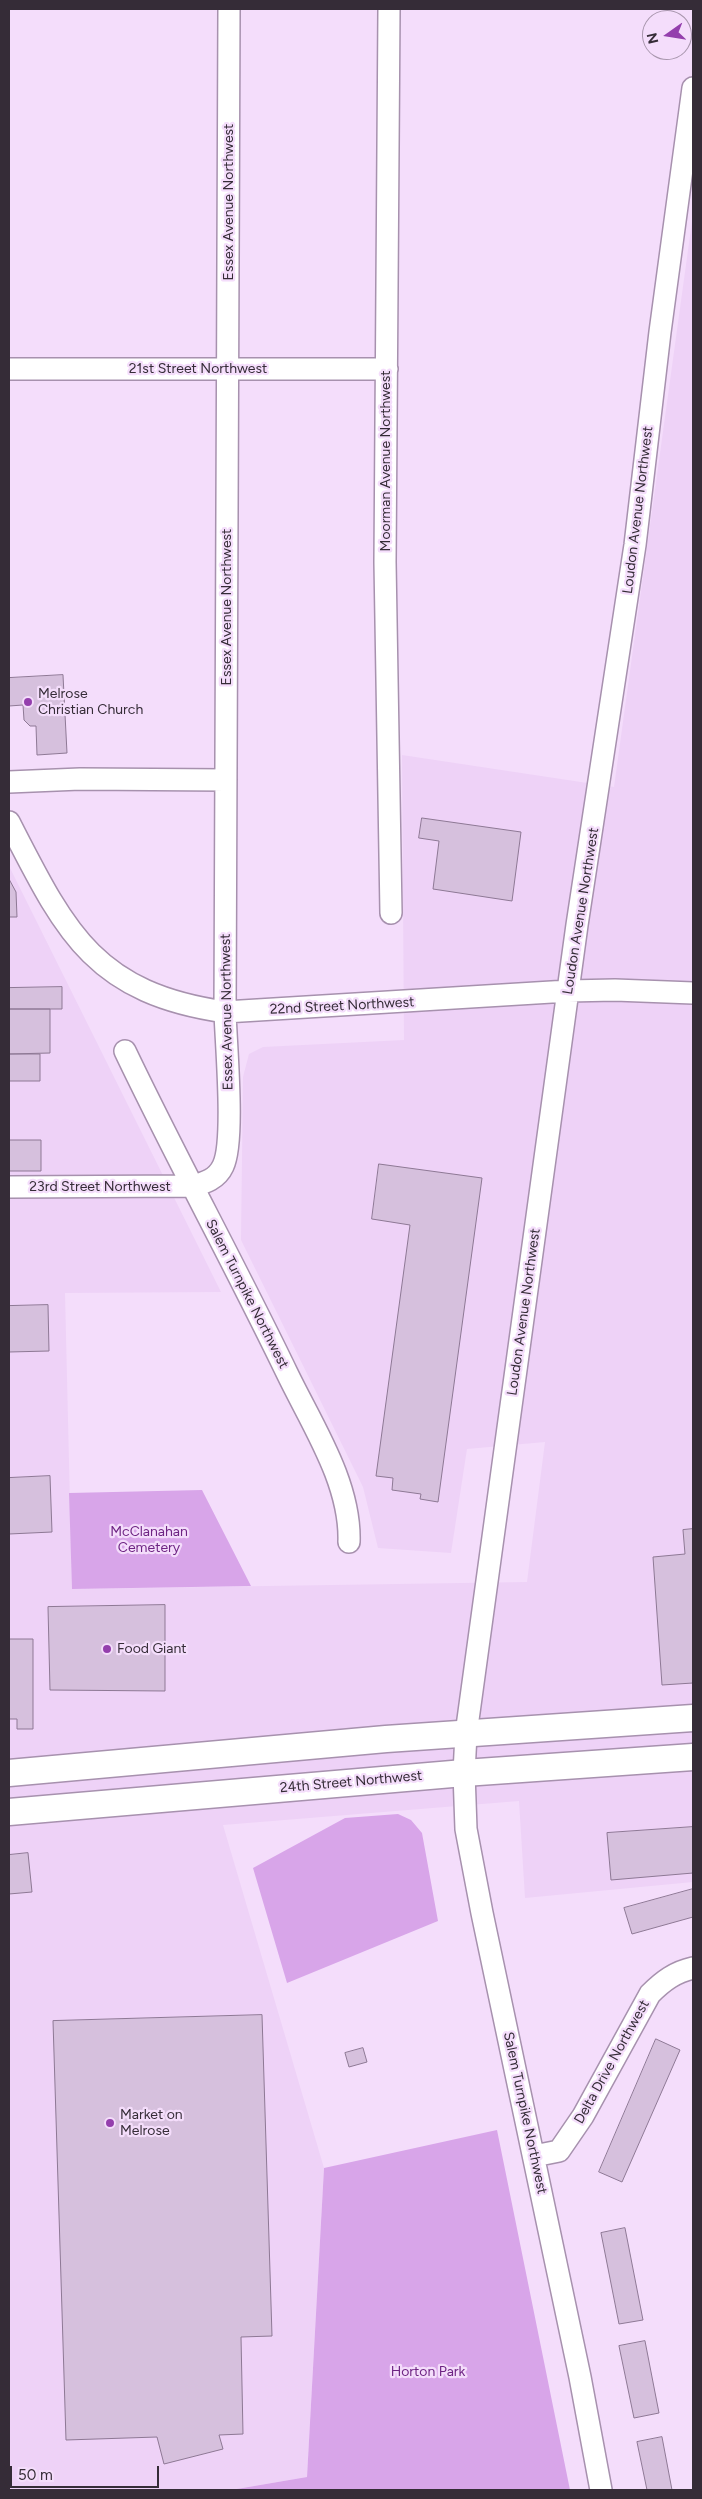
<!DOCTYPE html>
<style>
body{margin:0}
#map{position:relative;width:702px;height:2499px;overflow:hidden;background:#f4ddfb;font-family:Figtree,sans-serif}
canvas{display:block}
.frame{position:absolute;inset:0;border:10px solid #352c37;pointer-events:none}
.north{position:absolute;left:642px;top:10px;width:50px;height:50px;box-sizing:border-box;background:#f4ddfb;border:1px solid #a896ad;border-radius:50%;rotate:257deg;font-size:14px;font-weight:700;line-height:20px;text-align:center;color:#352c37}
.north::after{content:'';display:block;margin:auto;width:18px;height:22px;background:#943fad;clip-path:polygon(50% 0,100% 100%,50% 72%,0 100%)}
.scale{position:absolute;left:10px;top:2466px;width:149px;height:22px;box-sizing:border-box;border:2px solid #352c37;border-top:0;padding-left:6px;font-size:15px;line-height:18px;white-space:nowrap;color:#352c37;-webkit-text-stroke:4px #f4ddfb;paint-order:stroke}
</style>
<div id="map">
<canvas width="702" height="2499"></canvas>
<div class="frame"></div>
<div class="north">N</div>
<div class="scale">50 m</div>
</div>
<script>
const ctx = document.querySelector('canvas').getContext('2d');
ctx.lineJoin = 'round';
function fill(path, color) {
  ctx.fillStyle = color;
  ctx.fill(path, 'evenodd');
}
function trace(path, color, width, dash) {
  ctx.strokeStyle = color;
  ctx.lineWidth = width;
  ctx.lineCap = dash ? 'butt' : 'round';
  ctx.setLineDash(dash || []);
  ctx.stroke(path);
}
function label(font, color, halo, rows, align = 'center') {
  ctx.font = font + ' Figtree,sans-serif';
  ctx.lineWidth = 4.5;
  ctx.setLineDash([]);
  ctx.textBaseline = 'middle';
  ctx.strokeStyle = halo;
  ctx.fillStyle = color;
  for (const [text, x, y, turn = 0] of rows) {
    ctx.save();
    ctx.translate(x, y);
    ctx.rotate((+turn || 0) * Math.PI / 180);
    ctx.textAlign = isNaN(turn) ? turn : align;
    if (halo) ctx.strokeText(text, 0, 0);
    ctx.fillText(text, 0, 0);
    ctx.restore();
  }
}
fill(new Path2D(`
 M693 214V1882L525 1898 519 1801 223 1825 324 2168 307 2477 231 2490H9V866L221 1292 65 1293 72 1589 527 1582 545 1442 467 1449 451 1553 378 1548 363 1487 241 1240 243 1077 249 1054 263 1047 404 1040 402 755 614 787Z`), '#eed2f7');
fill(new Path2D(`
 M202 1490 251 1586 72 1589 69 1493Z
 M398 1814 411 1820 422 1833 438 1921 287 1983 253 1868 345 1818Z
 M497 2130 570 2490H231L307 2477 324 2168Z`), '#d8a5e9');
const building = new Path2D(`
 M63 675 67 753 37 755 36 726H30L24 720 23 705 9 706V678Z
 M422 818 521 832 512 901 433 889 439 841 419 838Z
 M9 879 16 892 17 917H9Z
 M62 987V1009H9V988Z
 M9 1009H50V1053L9 1054Z
 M9 1054H40V1081H9Z
 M9 1140H41V1171H9Z
 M379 1164 482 1178 438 1502 420 1499 421 1494 392 1490 393 1478 376 1476 410 1225 372 1219Z
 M48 1305 49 1351 9 1352V1306Z
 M50 1476 52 1532 9 1534V1478Z
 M693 1529V1683L662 1685 653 1557 685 1554 683 1530Z
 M165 1605V1691L50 1690 48 1607Z
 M9 1639H33V1729H17V1719H9Z
 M693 1827V1873L611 1880 607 1833Z
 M28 1853 32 1892 9 1894V1855Z
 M693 1889V1917L632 1934 624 1908Z
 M262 2015 272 2336 241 2337 243 2434 219 2435 223 2449 164 2464 157 2437 66 2440 53 2021Z
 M656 2039 680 2050 622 2182 599 2172Z
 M363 2048 367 2062 349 2067 345 2053Z
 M625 2228 643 2320 619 2324 601 2233Z
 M645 2341 659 2413 634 2418 619 2346Z
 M662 2437 672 2490H647L637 2442Z`);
fill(building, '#d6c0dd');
trace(building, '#8e7995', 1);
const minor = new Path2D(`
 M389 9 385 562 391 913
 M9 369H387
 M9 782 80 779 226 780
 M9 822C65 931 93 993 225 1012L568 991 615 990 693 993
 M125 1051C177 1160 235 1265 287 1373 312 1425 351 1483 349 1542
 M9 1187 192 1186C205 1183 217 1179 223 1166 235 1142 226 1045 225 1012L229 9
 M534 2156 559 2151 583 2116 650 1994C663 1981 675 1972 693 1968
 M601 2490 580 2377 482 1913 466 1829 464 1773 466 1734 577 925 635 545 660 332 693 88`);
const major = new Path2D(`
 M9 1773 386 1739 693 1718
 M9 1812 464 1773 693 1757`);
trace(minor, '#a791ae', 24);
trace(major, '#a791ae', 29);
trace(minor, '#fff', 21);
trace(major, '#fff', 26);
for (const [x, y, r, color] of [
 [28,702,5,"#943fad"],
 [107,1649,5,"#943fad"],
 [110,2123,5,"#943fad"]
]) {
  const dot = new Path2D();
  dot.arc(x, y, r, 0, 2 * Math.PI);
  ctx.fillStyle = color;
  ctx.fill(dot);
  trace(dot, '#f4ddfb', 2);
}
label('14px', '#352c37', '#f4ddfb', [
 ["Essex Avenue Northwest",229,202,-90],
 ["21st Street Northwest",198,369],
 ["Moorman Avenue Northwest",386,461,-90],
 ["Loudon Avenue Northwest",638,510,-83],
 ["Essex Avenue Northwest",227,607,-90],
 ["Loudon Avenue Northwest",581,911,-81],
 ["22nd Street Northwest",342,1006,-3],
 ["Essex Avenue Northwest",227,1012,-91],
 ["23rd Street Northwest",100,1187],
 ["Salem Turnpike Northwest",247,1294,63],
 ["Loudon Avenue Northwest",524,1312,-82],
 ["24th Street Northwest",351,1782,-5],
 ["Delta Drive Northwest",612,2062,-61],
 ["Salem Turnpike Northwest",525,2113,78]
]);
label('14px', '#352c37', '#f4ddfb', [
 ["Melrose",38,694],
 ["Christian Church",38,710],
 ["Food Giant",117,1649],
 ["Market on",120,2115],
 ["Melrose",120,2131]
], 'left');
label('14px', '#6e2483', '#f4ddfb', [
 ["McClanahan",149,1532],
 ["Cemetery",149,1548],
 ["Horton Park",428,2372]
]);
</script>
